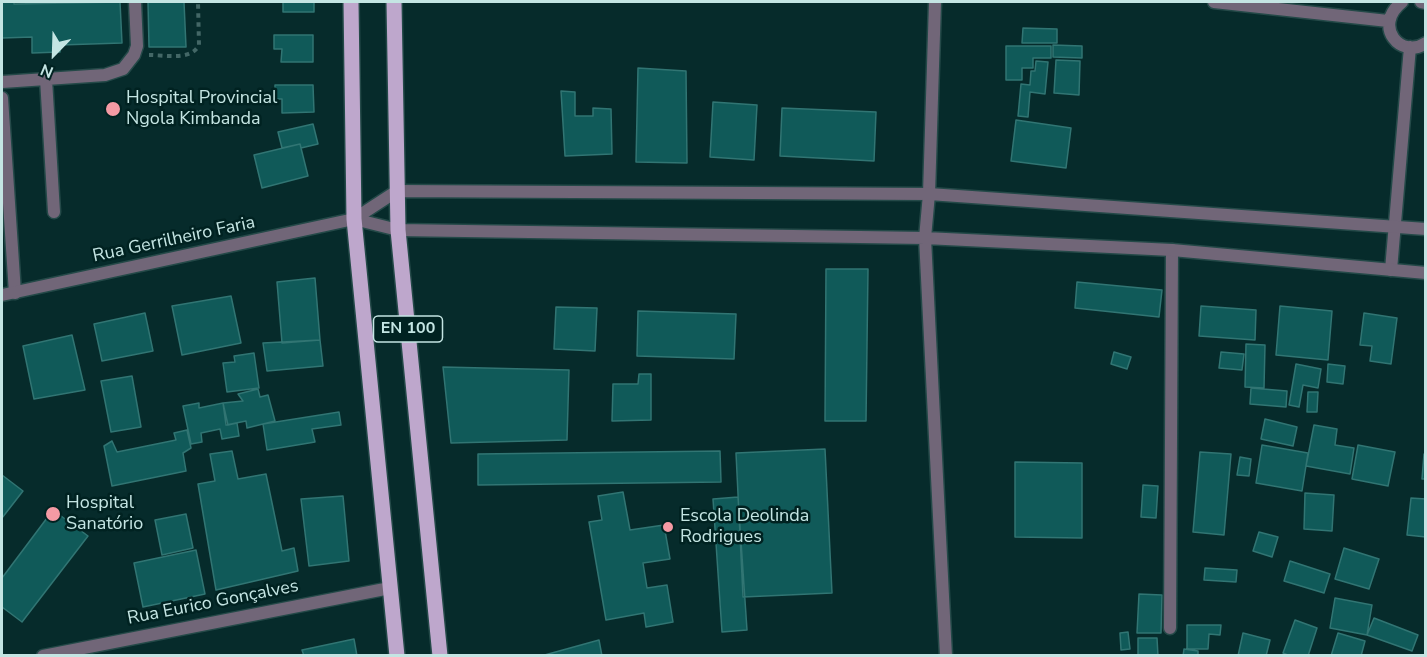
<!DOCTYPE html>
<meta charset="utf-8">
<style>
body{margin:0}
#map{position:relative;width:1427px;height:657px;overflow:hidden;background:#062b2b;font-family:"Nunito Sans",sans-serif}
canvas{display:block}
.frame{position:absolute;inset:0;border:3px solid #c4e5e3;pointer-events:none}
.north{position:absolute;left:24px;top:24px;width:60px;height:60px;-webkit-text-stroke:4px #002221;paint-order:stroke;rotate:203deg;font-size:16px;font-weight:700;line-height:24px;text-align:center;color:#c4e5e3}
.north::after{content:'';display:block;margin:auto;width:21px;height:27px;background:#c4e5e3;clip-path:polygon(50% 0,100% 100%,50% 72%,0 100%)}
</style>
<div id="map">
<canvas width="1427" height="657"></canvas>
<div class="frame"></div>
<div class="north">N</div>
</div>
<script>
const ctx = document.querySelector('canvas').getContext('2d');
ctx.lineJoin = 'round';
function fill(path, color) {
  ctx.fillStyle = color;
  ctx.fill(path, 'evenodd');
}
function trace(path, color, width, dash) {
  ctx.strokeStyle = color;
  ctx.lineWidth = width;
  ctx.lineCap = dash ? 'butt' : 'round';
  ctx.setLineDash(dash || []);
  ctx.stroke(path);
}
function label(font, color, halo, rows, align = 'center') {
  ctx.font = font + ' "Nunito Sans",sans-serif';
  ctx.lineWidth = 5;
  ctx.setLineDash([]);
  ctx.textBaseline = 'middle';
  ctx.strokeStyle = halo;
  ctx.fillStyle = color;
  for (const [text, x, y, turn = 0] of rows) {
    ctx.save();
    ctx.translate(x, y);
    ctx.rotate((+turn || 0) * Math.PI / 180);
    ctx.textAlign = isNaN(turn) ? turn : align;
    if (halo) ctx.strokeText(text, 0, 0);
    ctx.fillText(text, 0, 0);
    ctx.restore();
  }
}
const building = new Path2D(`
 M2 2H14V4L120 2 122 43 60 45V52L32 53V37L2 38Z
 M148 2H184L186 47H149Z
 M283 2H314V12H283Z
 M1023 28 1057 29V43H1022Z
 M274 35H313V62H281L282 49H274Z
 M1053 45 1082 46V58L1053 57Z
 M1006 46H1051V58H1033V68H1022V80H1006Z
 M1056 60 1080 61 1079 95 1054 93Z
 M1036 61 1048 62 1045 94 1030 92 1028 117 1018 116 1021 84 1030 85 1031 71H1035Z
 M638 68 686 71 687 163 636 162Z
 M275 85H313L314 112 282 113V99H275Z
 M561 91 575 92V116H593V108L611 109 612 154 565 156Z
 M713 102 757 105 754 160 710 157Z
 M782 108 876 112 874 161 780 156Z
 M1016 120 1071 128 1066 168 1011 161Z
 M313 124 318 144 301 148 300 144 282 148 278 132Z
 M300 144 308 176 262 188 254 155Z
 M826 269H868L866 421H825Z
 M315 278 320 340 282 343 277 282Z
 M1077 282 1162 290 1159 317 1075 308Z
 M231 296 241 343 182 355 172 306Z
 M1201 306 1256 310 1255 340 1199 336Z
 M1280 306 1332 311 1328 360 1276 355Z
 M556 307 597 308 595 351 554 349Z
 M638 311 736 314 734 359 637 356Z
 M145 313 153 351 102 361 94 324Z
 M1364 313 1397 318 1391 364 1370 361 1372 346 1360 345Z
 M72 335 85 390 34 399 23 346Z
 M320 340 323 366 267 371 263 343Z
 M1246 344 1265 345 1264 388 1245 387Z
 M1114 352 1131 357 1127 369 1111 364Z
 M1221 352 1244 354 1242 370 1219 368Z
 M254 353 259 388 227 392 223 363 235 362 234 356Z
 M1296 364 1321 369 1318 388 1303 385 1299 407 1289 405Z
 M1328 364 1345 366 1343 384 1327 382Z
 M443 367 569 370 567 440 451 443Z
 M639 374H651V420L612 421 613 384H638Z
 M132 376 141 427 111 432 101 381Z
 M1251 388 1287 391 1286 407 1250 404Z
 M258 389 260 397 268 395 275 421 247 428 246 421 226 425 223 403 243 401 238 394Z
 M1308 392H1318L1317 412H1307Z
 M199 403V408L223 403 228 425 237 423 239 436 222 439 220 429 201 433 202 442 191 444 183 406Z
 M339 412 341 425 312 429 315 442 267 450 263 424Z
 M1265 419 1297 427 1293 446 1261 439Z
 M1314 425 1337 429 1335 445 1354 448 1350 474 1306 466Z
 M187 430 191 448 183 453 186 471 112 486 104 446 112 441 117 452 176 440 174 433Z
 M1262 445 1308 453 1302 491 1256 483Z
 M1358 445 1395 452 1388 486 1352 479Z
 M825 449 832 593 743 597 736 453Z
 M232 451 238 479 266 474 282 551 294 548 298 571 216 590 198 484 215 481 210 454Z
 M720 451 721 482 478 485V454Z
 M1200 452 1231 454 1224 535 1193 532Z
 M1424 454H1426V479H1422Z
 M1240 457 1251 459 1249 476 1237 475Z
 M1015 462 1082 463V538L1015 537Z
 M2 475 23 491 2 518Z
 M1143 485 1158 486 1156 518 1141 517Z
 M623 492 630 530 664 525 670 559 643 563 647 588 667 585 673 622 646 627 644 613 606 620 589 522 602 520 598 496Z
 M1305 493 1334 495 1332 531 1304 529Z
 M343 496 349 561 309 566 301 499Z
 M738 497 747 630 722 632 713 499Z
 M1411 498 1426 499V537L1407 535Z
 M53 510 88 536 22 622 2 607V578Z
 M186 514 193 548 162 555 155 520Z
 M1259 532 1278 537 1272 557 1253 551Z
 M1344 548 1379 559 1369 589 1335 579Z
 M196 550 205 594 143 607 134 563Z
 M1290 561 1330 574 1324 593 1284 581Z
 M1205 568 1237 570 1236 582 1204 580Z
 M1139 594 1162 595 1161 633H1137Z
 M1335 598 1372 605 1367 635 1330 628Z
 M1374 618 1418 635 1412 651 1367 635Z
 M1295 620 1317 628 1308 656H1290L1283 653Z
 M1187 625H1221L1220 635 1209 634 1208 649H1187Z
 M1128 632 1130 649 1121 650 1120 633Z
 M1243 633 1270 640 1266 656H1238Z
 M1338 633 1365 641 1361 656H1331Z
 M1138 638H1157L1158 656H1138Z
 M354 639 357 656H304L302 650Z
 M599 640 602 656H541Z
 M1184 649 1198 651V656H1183Z`);
fill(building, '#105a59');
trace(building, '#317573', 1.5);
const service = new Path2D(`
 M1214 2 1388 21
 M1402 2C1372 26 1401 60 1426 43
 M1421 2 1426 3
 M46 79 54 212
 M2 82 105 75 123 69 134 55 137 46 135 2
 M2 98 15 293
 M929 194 935 2
 M1391 270 1410 47
 M1170 628 1172 250`);
const minor = new Path2D(`
 M929 194 925 238 946 656
 M354 219 398 230 925 238 1172 250 1426 273
 M2 295 354 219 397 191 929 194 1426 229
 M43 656 390 588`);
const primary = new Path2D(`
 M351 2 354 219 397 656
 M394 2 398 230 440 656`);
trace(service, '#244948', 15);
trace(minor, '#244948', 15);
trace(primary, '#244948', 18);
trace(new Path2D(`
 M149 55C165 55 191 61 199 45L198 2`), '#436766', 4, [4.5, 4.5]);
trace(service, '#716678', 12);
trace(minor, '#716678', 12);
trace(primary, '#bea7cc', 15);
for (const [x, y, r, color] of [
 [113,109,8,"#f49aa4"],
 [53,514,8,"#f49aa4"],
 [668,527,6,"#f49aa4"]
]) {
  const dot = new Path2D();
  dot.arc(x, y, r, 0, 2 * Math.PI);
  ctx.fillStyle = color;
  ctx.fill(dot);
  trace(dot, '#002221', 2);
}
for (const [x, y, w] of [
 [408,329,69]
]) {
  const box = new Path2D();
  box.roundRect(x - w / 2, y - 13, w, 26, 4.5);
  ctx.fillStyle = '#002221';
  ctx.fill(box);
  trace(box, '#c4e5e3', 1.5);
}
label('bold 16px', '#c4e5e3', null, [
 ["EN 100",408,329]
]);
label('18px', '#c4e5e3', '#002221', [
 ["Hospital Provincial",126,99],
 ["Ngola Kimbanda",126,120],
 ["Hospital",66,504],
 ["Sanatório",66,525],
 ["Escola Deolinda",680,517],
 ["Rodrigues",680,538]
], 'left');
label('18px', '#c4e5e3', '#002221', [
 ["Rua Gerrilheiro Faria",174,240,-12],
 ["Rua Eurico Gonçalves",213,603,-11]
]);
</script>
